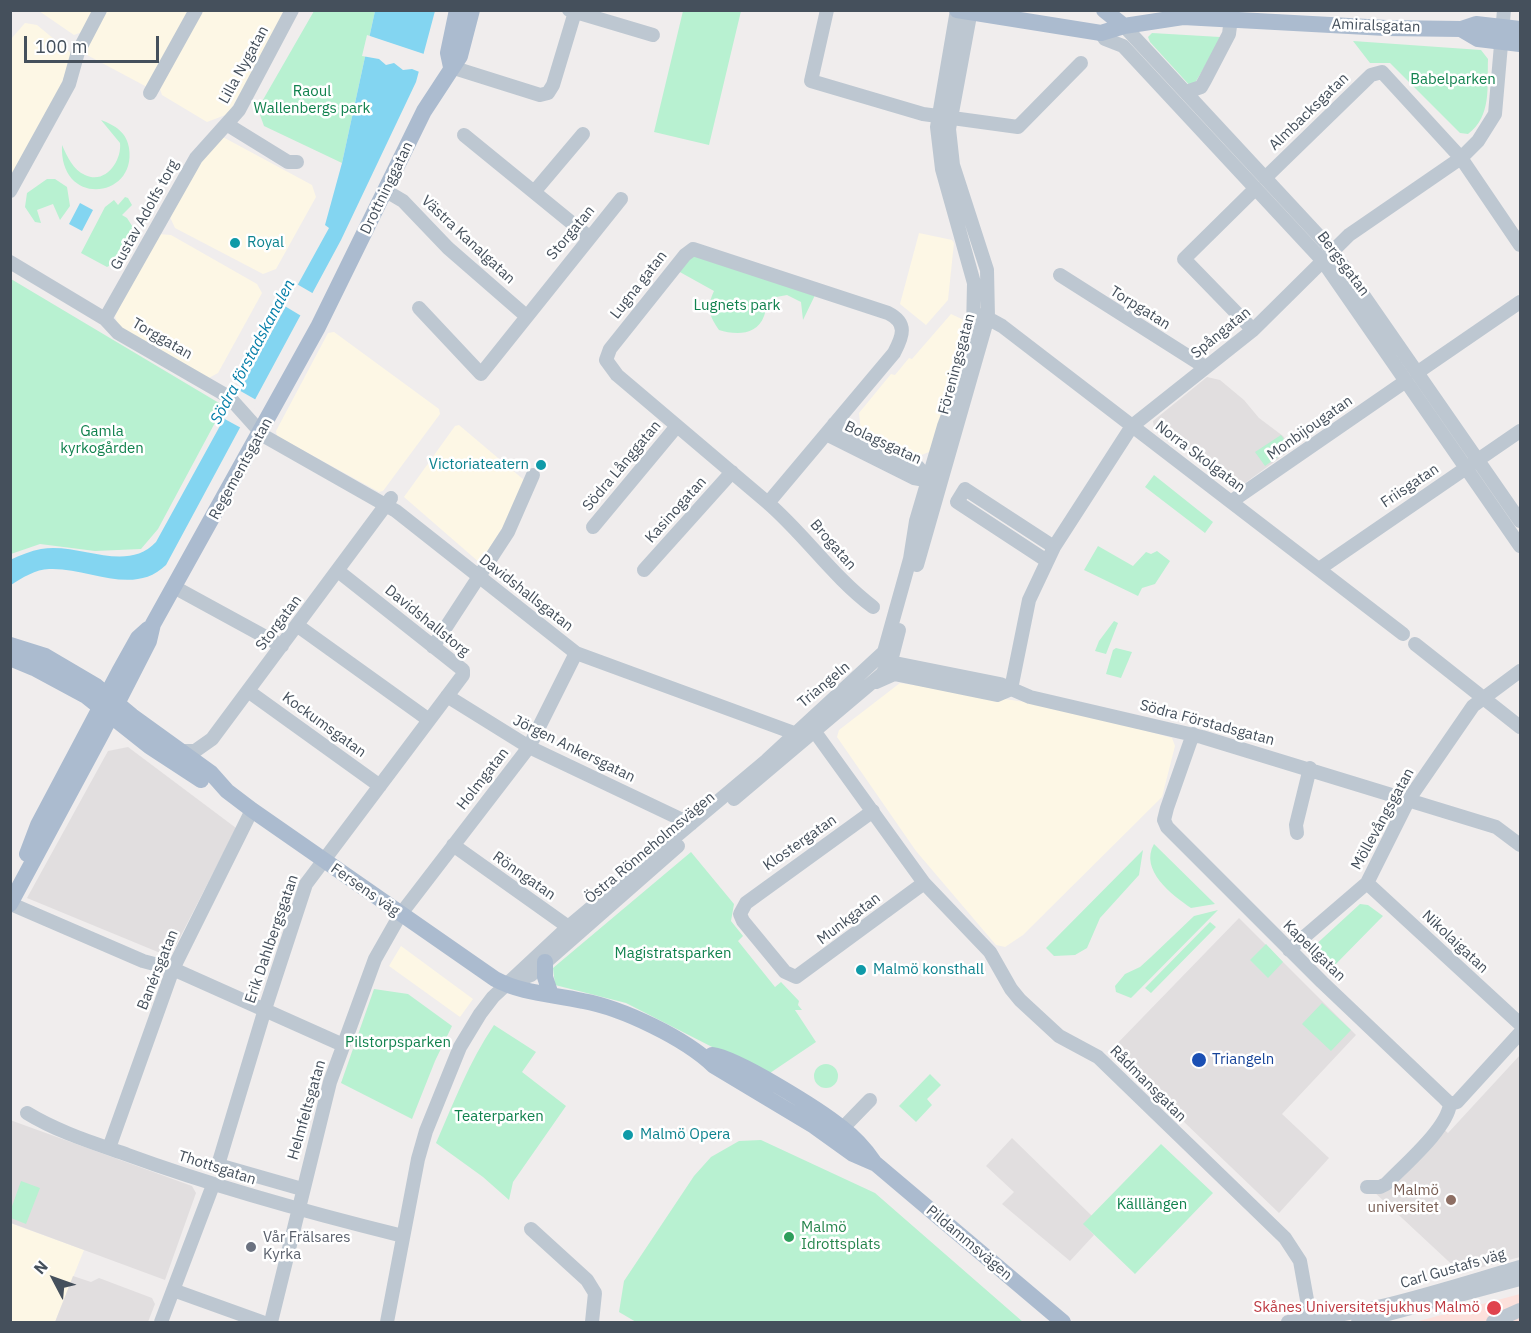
<!DOCTYPE html>
<meta charset="utf-8">
<style>
body{margin:0}
#map{position:relative;width:1531px;height:1333px;overflow:hidden;background:#f0eded;font-family:"IBM Plex Sans",sans-serif}
canvas{display:block}
.frame{position:absolute;inset:0;border:12px solid #45505c;pointer-events:none}
.north{position:absolute;left:24px;top:1249px;width:60px;height:60px;-webkit-text-stroke:4px #fff;paint-order:stroke;rotate:311deg;font-size:16px;font-weight:700;line-height:24px;text-align:center;color:#45505c}
.north::after{content:'';display:block;margin:auto;width:21px;height:27px;background:#45505c;clip-path:polygon(50% 0,100% 100%,50% 72%,0 100%)}
.scale{position:absolute;left:24px;top:36px;width:135px;height:27px;box-sizing:border-box;border:3px solid #45505c;border-top:0;padding-left:8px;font-size:18px;line-height:21px;white-space:nowrap;color:#45505c;-webkit-text-stroke:4px #fff;paint-order:stroke}
</style>
<div id="map">
<canvas width="1531" height="1333"></canvas>
<div class="frame"></div>
<div class="north">N</div>
<div class="scale">100 m</div>
</div>
<script>
const ctx = document.querySelector('canvas').getContext('2d');
ctx.lineJoin = 'round';
function fill(path, color) {
  ctx.fillStyle = color;
  ctx.fill(path, 'evenodd');
}
function trace(path, color, width, dash) {
  ctx.strokeStyle = color;
  ctx.lineWidth = width;
  ctx.lineCap = dash ? 'butt' : 'round';
  ctx.setLineDash(dash || []);
  ctx.stroke(path);
}
function label(font, color, halo, rows, align = 'center') {
  ctx.font = font + ' "IBM Plex Sans",sans-serif';
  ctx.lineWidth = 5;
  ctx.setLineDash([]);
  ctx.textBaseline = 'middle';
  ctx.strokeStyle = halo;
  ctx.fillStyle = color;
  for (const [text, x, y, turn = 0] of rows) {
    ctx.save();
    ctx.translate(x, y);
    ctx.rotate((+turn || 0) * Math.PI / 180);
    ctx.textAlign = isNaN(turn) ? turn : align;
    if (halo) ctx.strokeText(text, 0, 0);
    ctx.fillText(text, 0, 0);
    ctx.restore();
  }
}
fill(new Path2D(`
 M39 11H98L87 30 74 35Z
 M105 11H199L147 87 87 55 86 44Z
 M202 11H288L228 114 207 122 162 95 159 86Z
 M25 23 37 25 72 54 60 88 11 176V39Z
 M221 136 312 185 316 197 276 269 263 274 175 228 169 215 202 156Z
 M919 233 952 240 954 243 948 300 926 325 900 304Z
 M158 234 171 235 257 284 262 293 218 373 207 379 120 331 115 316Z
 M951 314 966 321 956 380 931 451 915 458 861 431 859 413 891 374 895 375 909 358 912 359Z
 M334 332 439 409 440 414 383 491 379 492 277 436 276 431 328 333Z
 M459 425 524 480 504 525 480 563 404 497 455 426Z
 M900 683 1064 708 1172 738 1175 746 1162 797 1023 935 1005 947 996 945 916 851 837 737 839 730Z
 M401 946 473 999 460 1017 389 966Z
 M10 1223 84 1250 55 1322H11Z`), '#fdf7e5');
fill(new Path2D(`
 M1207 377 1220 380 1244 400 1259 418 1283 436 1292 449 1234 491 1154 428 1153 421Z
 M128 747 236 828 170 957 27 898 108 751Z
 M1239 918 1356 1035 1282 1114 1329 1158 1279 1213 1110 1051Z
 M1520 1055V1257L1461 1273 1373 1191 1436 1123 1448 1133Z
 M10 1120 192 1186 196 1193 165 1280 11 1223Z
 M1012 1138 1092 1216 1084 1224 1094 1235 1070 1261 1002 1204 1014 1192 986 1166Z
 M73 1276 91 1282 99 1278 152 1298 155 1304 148 1322H55Z`), '#e1dedf');
fill(new Path2D(`
 M1520 1294V1322H1415Z`), '#fce0db');
fill(new Path2D(`
 M314 11H375L342 163 264 126 260 115V105Z
 M683 11H741L709 145 654 132Z
 M1152 33 1220 37 1221 39 1192 88 1150 42 1148 37Z
 M1353 41 1481 50 1488 59C1487 86 1492 116 1468 134L1460 133 1390 63H1370Z
 M101 120C115 125 127 133 129 148 137 199 59 208 62 145 67 156 73 170 85 175 106 185 122 160 120 143Z
 M47 179H55L67 187 70 206 60 220 53 204 37 210 41 223 35 222 25 207 27 193Z
 M125 197 128 198 132 205 122 215 127 218 136 232 120 260 107 267 81 253 105 207 114 200 118 205Z
 M694 252 817 291 803 320 801 302 787 295 771 298C766 305 767 308 764 316 757 336 735 335 719 330 709 315 706 308 714 291L678 271Z
 M11 279 224 406 223 417 217 419 158 529 141 549 95 551 40 544 11 554Z
 M1281 435 1290 448 1265 466 1255 452Z
 M1154 475 1213 522 1205 533 1145 487Z
 M1098 546 1133 566 1146 552 1151 554 1157 551 1170 561 1155 584 1142 588 1138 596 1084 570Z
 M1114 621 1118 623 1106 654 1095 651 1099 641Z
 M1116 648 1132 652 1121 678 1106 674 1113 650Z
 M1154 844 1215 904 1191 908C1172 895 1139 870 1154 844Z
 M1143 850 1139 875 1100 918 1087 948 1075 955 1054 956 1046 948Z
 M691 852 734 904 731 921 743 936 738 941 775 987 781 982 799 1001 798 1005 802 1010H795L816 1042 767 1075 626 1003 555 985 553 968Z
 M1360 904 1368 905 1383 916 1330 970 1324 965 1326 962 1312 948Z
 M1218 910 1135 994 1131 998 1116 992 1115 986 1125 974 1140 967 1151 957 1194 916Z
 M1210 922 1216 927 1151 993 1145 988Z
 M1266 944 1283 962 1268 978 1250 960Z
 M374 989 408 994 452 1026 435 1061 412 1119 341 1083Z
 M1322 1003 1351 1030 1331 1051 1302 1024Z
 M494 1025 536 1052 522 1072 566 1106 513 1182 509 1200 483 1177 436 1143C454 1102 469 1062 494 1025Z
 M814 1076a12 12 0 1 1 24 0a12 12 0 1 1-24 0Z
 M930 1074 941 1085 927 1099 932 1105 916 1122 899 1106Z
 M761 1140 875 1193 1023 1322H636L619 1312 624 1281 694 1176 711 1157 739 1141Z
 M1161 1144 1213 1193 1135 1274 1083 1224Z
 M21 1181 40 1188 26 1224 11 1218V1209Z`), '#b8f1d1');
fill(new Path2D(`
 M375 11H435L416 82 341 240 166 565C133 597 89 567 49 569 36 569 22 578 11 585L10 560C20 555 31 551 41 549 79 542 126 574 156 542L329 228 325 225 342 163Z
 M80 203 93 210 82 231 69 224Z`), '#83d5f1');
fill(new Path2D(`
 M367 35 427 55 422 73 412 69 403 70 394 63 386 65 379 59 362 56Z
 M295 283 314 294 303 317 283 305Z
 M237 389 258 401 243 429 221 417Z`), '#f0eded');
trace(new Path2D(`
 M569 10 653 35
 M827 10 811 81 923 114 1018 127 1081 63
 M1124 26 1332 250 1520 521
 M1101 33 1105 39 1123 46 1322 260 1520 546
 M451 67 540 95 548 93 553 85 575 12
 M1186 92 1201 87 1205 80 1229 34 1232 10
 M150 93 196 10
 M228 125 288 162H297
 M464 135 589 237
 M1265 178 1371 75 1382 72 1461 158 1520 245
 M10 191 69 84 78 52 100 10
 M386 191 403 201 448 248 525 315
 M534 192 583 134
 M693 249 888 313C908 323 903 336 894 353L768 503 617 375 606 360 610 349 685 255Z
 M10 262 105 319 118 333 229 397 264 436 396 511 576 653 794 733H801
 M1060 275 1205 367
 M419 308 481 374 621 199
 M982 315 1002 326 1403 634
 M105 319 196 158 239 110 292 10
 M1253 330 1184 259 1255 189
 M1418 372 1520 302
 M834 424 918 467 928 479
 M826 434 914 478 936 482
 M1232 501 1406 381
 M768 503C806 536 833 577 873 607
 M593 527 677 426
 M1047 561 957 502 965 489 1054 547
 M917 565 988 317 987 270 953 165 949 129 971 10
 M1319 569 1520 431
 M644 570 732 472
 M174 587 282 646
 M298 626 429 720
 M1415 644 1520 727
 M433 647 508 532 533 475
 M885 661 1000 684 1030 697 1202 737 1496 827 1520 845
 M876 682 894 674 997 695 1011 689 1029 600 1054 547 1132 426 1253 330 1349 235 1461 158 1478 141 1495 114 1504 10
 M248 691 380 786
 M447 696 529 747 691 824
 M815 732 924 883 990 952 1011 989 1020 1000 1059 1036 1098 1057 1285 1238 1300 1261 1311 1322
 M1193 734 1167 808 1164 820 1167 827 1322 982 1445 1099 1450 1104 1457 1102 1520 1033
 M181 751H195L212 739 391 498
 M734 799 882 674 891 661 899 630
 M873 811 746 903 740 914 743 921 785 972 796 977 924 883
 M1297 833 1296 825 1310 768
 M453 845 574 931
 M1367 883 1520 1024
 M11 904 143 961 173 969 343 1045
 M1289 950 1367 883 1409 799 1473 706 1520 671
 M513 982 531 975 678 846
 M27 1113C58 1132 94 1143 128 1155 218 1188 310 1213 403 1236
 M836 1135 870 1100
 M109 1148 173 969 252 810
 M1367 1187H1380L1386 1184C1404 1165 1447 1129 1450 1104
 M302 1189 218 1165 265 1009 306 884 463 675V670L338 571
 M531 1229 587 1280 595 1293 592 1322
 M173 1290 262 1322
 M161 1322 213 1185
 M271 1322 330 1082 375 959 400 915 529 747 576 653
 M387 1322 418 1159 426 1131 460 1047 480 1014 493 997 568 927 767 760 884 652 910 559 916 521 944 426 962 378 973 331 974 283 942 169 937 127 957 10
 M1288 1322C1368 1315 1444 1289 1520 1267
 M1358 1322 1520 1279
 M1493 1322 1520 1310`), '#bdc7d1', 14);
trace(new Path2D(`
 M957 10 1101 33 1124 26 1183 17 1386 28 1461 29 1476 24 1520 29
 M1104 10 1124 26
 M1461 29 1478 39 1520 44
 M451 67 448 53 457 10
 M10 645 45 656 96 686 132 716 211 773 227 791 252 810 495 979C523 994 553 994 583 1001 622 1008 685 1038 714 1066L814 1126 853 1154 876 1164 1063 1322
 M10 658 34 668 86 696 149 746 201 780
 M27 854 38 825 119 672 138 638 148 629
 M10 904 102 733 149 641 153 624 318 327 424 111 460 56 472 10
 M545 962V977L551 995
 M712 1055C737 1058 820 1110 842 1128 854 1137 865 1149 874 1162`), '#abbbcf', 16);
for (const [x, y, r, color] of [
 [235,243,6,"#0f9aa8"],
 [541,465,6,"#0f9aa8"],
 [861,970,6,"#0f9aa8"],
 [1199,1060,8,"#1a4fb4"],
 [628,1135,6,"#0f9aa8"],
 [1451,1200,6,"#8d6e63"],
 [789,1237,6,"#2e9e5b"],
 [251,1247,6,"#6b7280"],
 [1494,1308,8,"#e0444e"]
]) {
  const dot = new Path2D();
  dot.arc(x, y, r, 0, 2 * Math.PI);
  ctx.fillStyle = color;
  ctx.fill(dot);
  trace(dot, '#fff', 2);
}
label('15px', '#45505c', '#fff', [
 ["Amiralsgatan",1376,26,2],
 ["Lilla Nygatan",244,65,-61],
 ["Almbacksgatan",1309,112,-44],
 ["Drottninggatan",387,188,-64],
 ["Gustav Adolfs torg",145,215,-61],
 ["Storgatan",571,233,-50],
 ["Västra Kanalgatan",468,240,43],
 ["Bergsgatan",1343,264,53],
 ["Lugna gatan",639,285,-52],
 ["Torpgatan",1140,308,32],
 ["Spångatan",1221,333,-39],
 ["Torggatan",162,339,30],
 ["Föreningsgatan",957,364,-75],
 ["Monbijougatan",1310,428,-35],
 ["Bolagsgatan",883,443,25],
 ["Norra Skolgatan",1200,457,37],
 ["Södra Långgatan",622,466,-50],
 ["Regementsgatan",241,469,-61],
 ["Friisgatan",1410,486,-34],
 ["Kasinogatan",676,510,-48],
 ["Brogatan",833,545,49],
 ["Davidshallsgatan",526,593,38],
 ["Davidshallstorg",427,621,39],
 ["Storgatan",279,623,-53],
 ["Triangeln",824,685,-40],
 ["Södra Förstadsgatan",1207,723,15],
 ["Kockumsgatan",324,725,36],
 ["Jörgen Ankersgatan",574,749,26],
 ["Holmgatan",483,779,-52],
 ["Möllevångsgatan",1383,819,-61],
 ["Klostergatan",800,843,-35],
 ["Östra Rönneholmsvägen",650,848,-40],
 ["Rönngatan",524,876,35],
 ["Fersens väg",365,890,35],
 ["Munkgatan",849,919,-37],
 ["Erik Dahlbergsgatan",272,939,-71],
 ["Nikolaigatan",1455,942,43],
 ["Kapellgatan",1314,951,44],
 ["Banérsgatan",158,970,-68],
 ["Rådmansgatan",1148,1084,45],
 ["Helmfeltsgatan",307,1110,-74],
 ["Thottsgatan",217,1168,18],
 ["Pildammsvägen",969,1243,40],
 ["Carl Gustafs väg",1453,1269,-16]
]);
label('15px', '#11824e', '#fff', [
 ["Babelparken",1453,80],
 ["Raoul",312,92],
 ["Wallenbergs park",312,109],
 ["Lugnets park",737,306],
 ["Gamla",102,432],
 ["kyrkogården",102,449],
 ["Magistratsparken",673,954],
 ["Pilstorpsparken",398,1043],
 ["Teaterparken",499,1117],
 ["Källlängen",1152,1205]
]);
label('15px', '#0d838f', '#fff', [
 ["Royal",247,243],
 ["Victoriateatern",529,465,"right"],
 ["Malmö konsthall",873,970],
 ["Malmö Opera",640,1135]
], 'left');
label('15px', '#164399', '#fff', [
 ["Triangeln",1212,1060]
], 'left');
label('15px', '#785e54', '#fff', [
 ["Malmö",1439,1191],
 ["universitet",1439,1208]
], 'right');
label('15px', '#27864d', '#fff', [
 ["Malmö",801,1228],
 ["Idrottsplats",801,1245]
], 'left');
label('15px', '#5b616d', '#fff', [
 ["Vår Frälsares",263,1238],
 ["Kyrka",263,1255]
], 'left');
label('15px', '#be3a42', '#fff', [
 ["Skånes Universitetsjukhus Malmö",1480,1308]
], 'right');
label('italic 16px', '#047ea8', '#fff', [
 ["Södra förstadskanalen",253,352,-62]
]);
</script>
